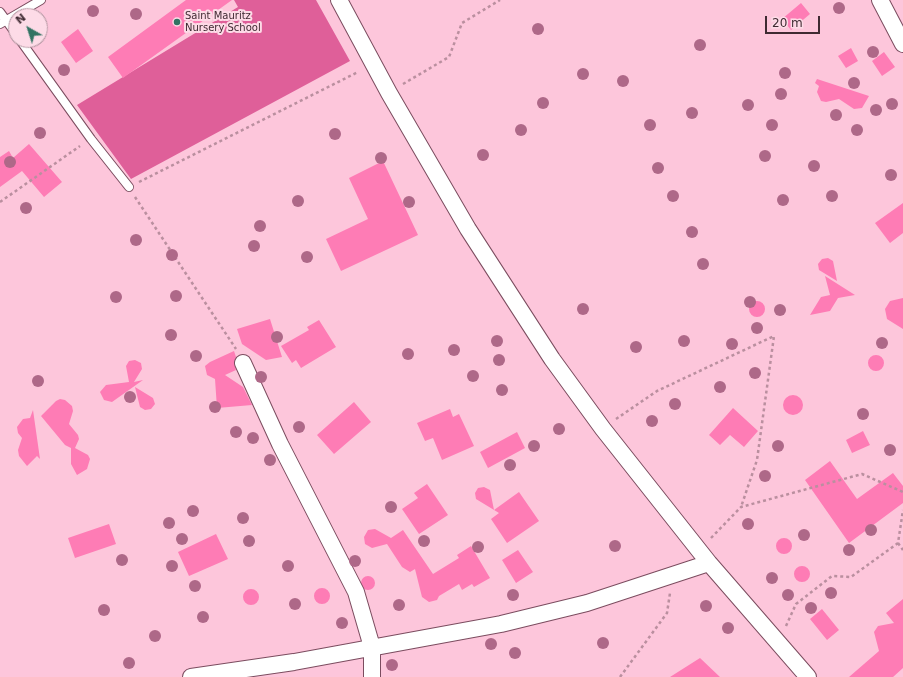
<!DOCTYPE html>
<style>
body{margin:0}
#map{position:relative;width:903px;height:677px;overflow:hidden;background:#fdc6db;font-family:"DejaVu Sans",sans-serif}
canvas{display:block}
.north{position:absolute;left:8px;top:8px;width:40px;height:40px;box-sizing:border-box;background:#fddbe7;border:1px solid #b1949f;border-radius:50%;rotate:321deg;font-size:11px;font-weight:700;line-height:16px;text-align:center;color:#3f2a32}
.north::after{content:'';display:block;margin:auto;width:14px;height:18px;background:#327363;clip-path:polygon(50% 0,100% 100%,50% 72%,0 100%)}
.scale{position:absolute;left:765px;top:16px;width:55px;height:18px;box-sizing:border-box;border:2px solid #3f2a32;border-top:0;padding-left:5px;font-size:12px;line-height:14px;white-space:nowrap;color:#3f2a32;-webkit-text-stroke:3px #fddbe7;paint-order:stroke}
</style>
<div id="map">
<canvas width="903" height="677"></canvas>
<div class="north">N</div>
<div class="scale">20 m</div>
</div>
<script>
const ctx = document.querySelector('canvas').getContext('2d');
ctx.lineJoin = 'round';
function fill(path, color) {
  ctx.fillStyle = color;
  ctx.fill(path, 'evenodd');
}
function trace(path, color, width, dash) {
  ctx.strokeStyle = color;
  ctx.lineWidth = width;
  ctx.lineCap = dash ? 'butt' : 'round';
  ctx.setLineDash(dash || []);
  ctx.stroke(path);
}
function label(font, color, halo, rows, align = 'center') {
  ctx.font = font + ' "DejaVu Sans",sans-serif';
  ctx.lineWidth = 4;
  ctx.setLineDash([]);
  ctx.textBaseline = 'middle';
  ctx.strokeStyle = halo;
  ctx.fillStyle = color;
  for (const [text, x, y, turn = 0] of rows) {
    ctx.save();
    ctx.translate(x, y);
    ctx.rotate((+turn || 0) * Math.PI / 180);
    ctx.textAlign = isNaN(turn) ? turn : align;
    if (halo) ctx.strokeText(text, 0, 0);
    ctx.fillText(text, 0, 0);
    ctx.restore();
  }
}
fill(new Path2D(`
 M234 0H316L350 61 131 179 77 105 238 7Z`), '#df5f99');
fill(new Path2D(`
 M186 0H232L123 78 108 57Z
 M801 3 810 14 791 30 782 19Z
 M78 29 93 51 76 63 61 42Z
 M851 48 858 61 846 68 838 56Z
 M884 52 895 67 882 76 872 61Z
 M817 79 869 96 862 108 854 109 839 99 826 102 821 101 817 92 819 86 815 83Z
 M29 144 62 182 44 197 22 171 0 187V157L9 151 13 158Z
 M383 161 418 235 341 271 326 239 368 219 349 178Z
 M903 203V233L890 243 875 223Z
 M828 258 833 261 837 281 819 270 818 264 822 259Z
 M825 276 855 295 838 298 830 311 810 315 821 297 830 295Z
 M903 298V329L887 319 885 309 890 301Z
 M749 309a8 8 0 1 1 16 0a8 8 0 1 1-16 0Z
 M270 319 282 357 266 360 242 344 237 329Z
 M319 320 336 347 301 368 296 360 292 363 281 346 309 330 307 327Z
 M234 351 236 357 234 362 236 370 225 375 243 387 252 405 217 408 215 379 207 375 205 366 210 362Z
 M868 363a8 8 0 1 1 16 0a8 8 0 1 1-16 0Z
 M135 360 141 363 142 369 134 382 143 380 112 402 104 400 100 392 106 385 129 382 126 366 129 361Z
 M135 387 153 398 155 404 151 409 145 410 140 407Z
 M783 405a10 10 0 1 1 20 0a10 10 0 1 1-20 0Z
 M60 399 65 400 72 406 73 411 69 424 78 435 79 439 75 448 88 455 90 459 87 469 77 475 71 464V448L65 445 41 416 56 401Z
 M354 402 371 422 334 454 317 435Z
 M733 408 758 431 744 447 730 435 720 445 709 435Z
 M450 409 453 417 459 414 474 446 442 460 433 438 425 441 417 423Z
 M33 410 40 459 37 456 27 466 19 456 18 450 22 438 18 433 17 427 23 419 30 418Z
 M863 431 870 445 852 453 846 440Z
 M517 432 525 448 488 468 480 452Z
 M830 461 857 499 893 473 903 486V503L849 543 805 480Z
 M427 484 448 515 419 534 402 509 418 498 414 493Z
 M484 487 490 490 494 510 519 492 539 521 507 543 491 519 499 513 476 499 475 493 478 488Z
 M109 524 116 544 75 558 68 538Z
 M375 529 391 538 403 530 433 574 459 558 457 555 471 546 490 578 474 587 472 584 462 590 459 584 439 596 437 600 429 602 422 597 415 569 410 572 402 567 387 544 372 548 365 544 364 537 368 530Z
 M216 534 228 559 189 576 178 552Z
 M776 546a8 8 0 1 1 16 0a8 8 0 1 1-16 0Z
 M518 550 533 572 516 583 502 560Z
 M794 574a8 8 0 1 1 16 0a8 8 0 1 1-16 0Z
 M361 583a7 7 0 1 1 14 0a7 7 0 1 1-14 0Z
 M314 596a8 8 0 1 1 16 0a8 8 0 1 1-16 0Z
 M243 597a8 8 0 1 1 16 0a8 8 0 1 1-16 0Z
 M903 599V668L893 677H849L879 651 874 632 878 626 894 623 886 613Z
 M822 609 839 630 827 640 810 619Z
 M700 658 720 677H670Z`), '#fe7cb5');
const lane = new Path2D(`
 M0 12 16 34
 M0 24 41 0
 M20 40 91 139 129 187`);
const street = new Path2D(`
 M339 0 389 93 468 229 552 359 603 429 709 563 808 677
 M880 0 903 44
 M243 363 280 444 356 592 372 647V677
 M191 677 294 662 501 624 587 603 709 563`);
trace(lane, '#7b4c5f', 10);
trace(street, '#7b4c5f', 18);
trace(new Path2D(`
 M403 84 449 57 462 23 500 0
 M139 182 358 72
 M135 197 236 349
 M0 202 80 146
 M616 419 657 391 774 336 757 460 741 507
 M711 538 741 507 862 474 903 492
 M898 543 903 550
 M786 626 796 604 832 576 851 577 898 543 903 510
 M620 677 667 613 670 593`), '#ba8f9f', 2.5, [3, 3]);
trace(lane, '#fff', 8);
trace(street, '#fff', 16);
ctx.fillStyle = '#ae6888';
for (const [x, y] of [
 [839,8],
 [93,11],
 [136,14],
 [538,29],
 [700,45],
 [873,52],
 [64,70],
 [785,73],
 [583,74],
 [623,81],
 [854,83],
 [781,94],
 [543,103],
 [892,104],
 [748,105],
 [876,110],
 [692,113],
 [836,115],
 [650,125],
 [772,125],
 [521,130],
 [857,130],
 [40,133],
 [335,134],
 [483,155],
 [765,156],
 [381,158],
 [10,162],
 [814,166],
 [658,168],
 [891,175],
 [673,196],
 [832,196],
 [783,200],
 [298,201],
 [409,202],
 [26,208],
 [260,226],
 [692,232],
 [136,240],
 [254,246],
 [172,255],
 [307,257],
 [703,264],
 [176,296],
 [116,297],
 [750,302],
 [583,309],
 [780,310],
 [757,328],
 [171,335],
 [277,337],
 [497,341],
 [684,341],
 [882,343],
 [732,344],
 [636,347],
 [454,350],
 [408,354],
 [196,356],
 [499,360],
 [755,373],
 [473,376],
 [261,377],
 [38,381],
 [720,387],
 [502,390],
 [130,397],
 [675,404],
 [215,407],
 [863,414],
 [652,421],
 [299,427],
 [559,429],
 [236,432],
 [253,438],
 [534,446],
 [778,446],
 [890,450],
 [270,460],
 [510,465],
 [765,476],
 [391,507],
 [193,511],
 [243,518],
 [169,523],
 [748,524],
 [871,530],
 [804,535],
 [182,539],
 [249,541],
 [424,541],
 [615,546],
 [478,547],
 [849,550],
 [122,560],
 [355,561],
 [172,566],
 [288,566],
 [772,578],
 [195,586],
 [831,593],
 [513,595],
 [788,595],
 [295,604],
 [399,605],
 [706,606],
 [811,608],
 [104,610],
 [203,617],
 [342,623],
 [728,628],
 [155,636],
 [603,643],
 [491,644],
 [515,653],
 [129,663],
 [392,665]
]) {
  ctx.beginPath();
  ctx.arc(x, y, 6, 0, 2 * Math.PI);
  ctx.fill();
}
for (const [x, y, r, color] of [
 [177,22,4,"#327363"]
]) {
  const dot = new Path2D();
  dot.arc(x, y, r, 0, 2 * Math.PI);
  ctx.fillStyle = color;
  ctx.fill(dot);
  trace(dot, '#fddbe7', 1.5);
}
label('10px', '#3f2a32', '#fddbe7', [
 ["Saint Mauritz",185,16],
 ["Nursery School",185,28]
], 'left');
</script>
